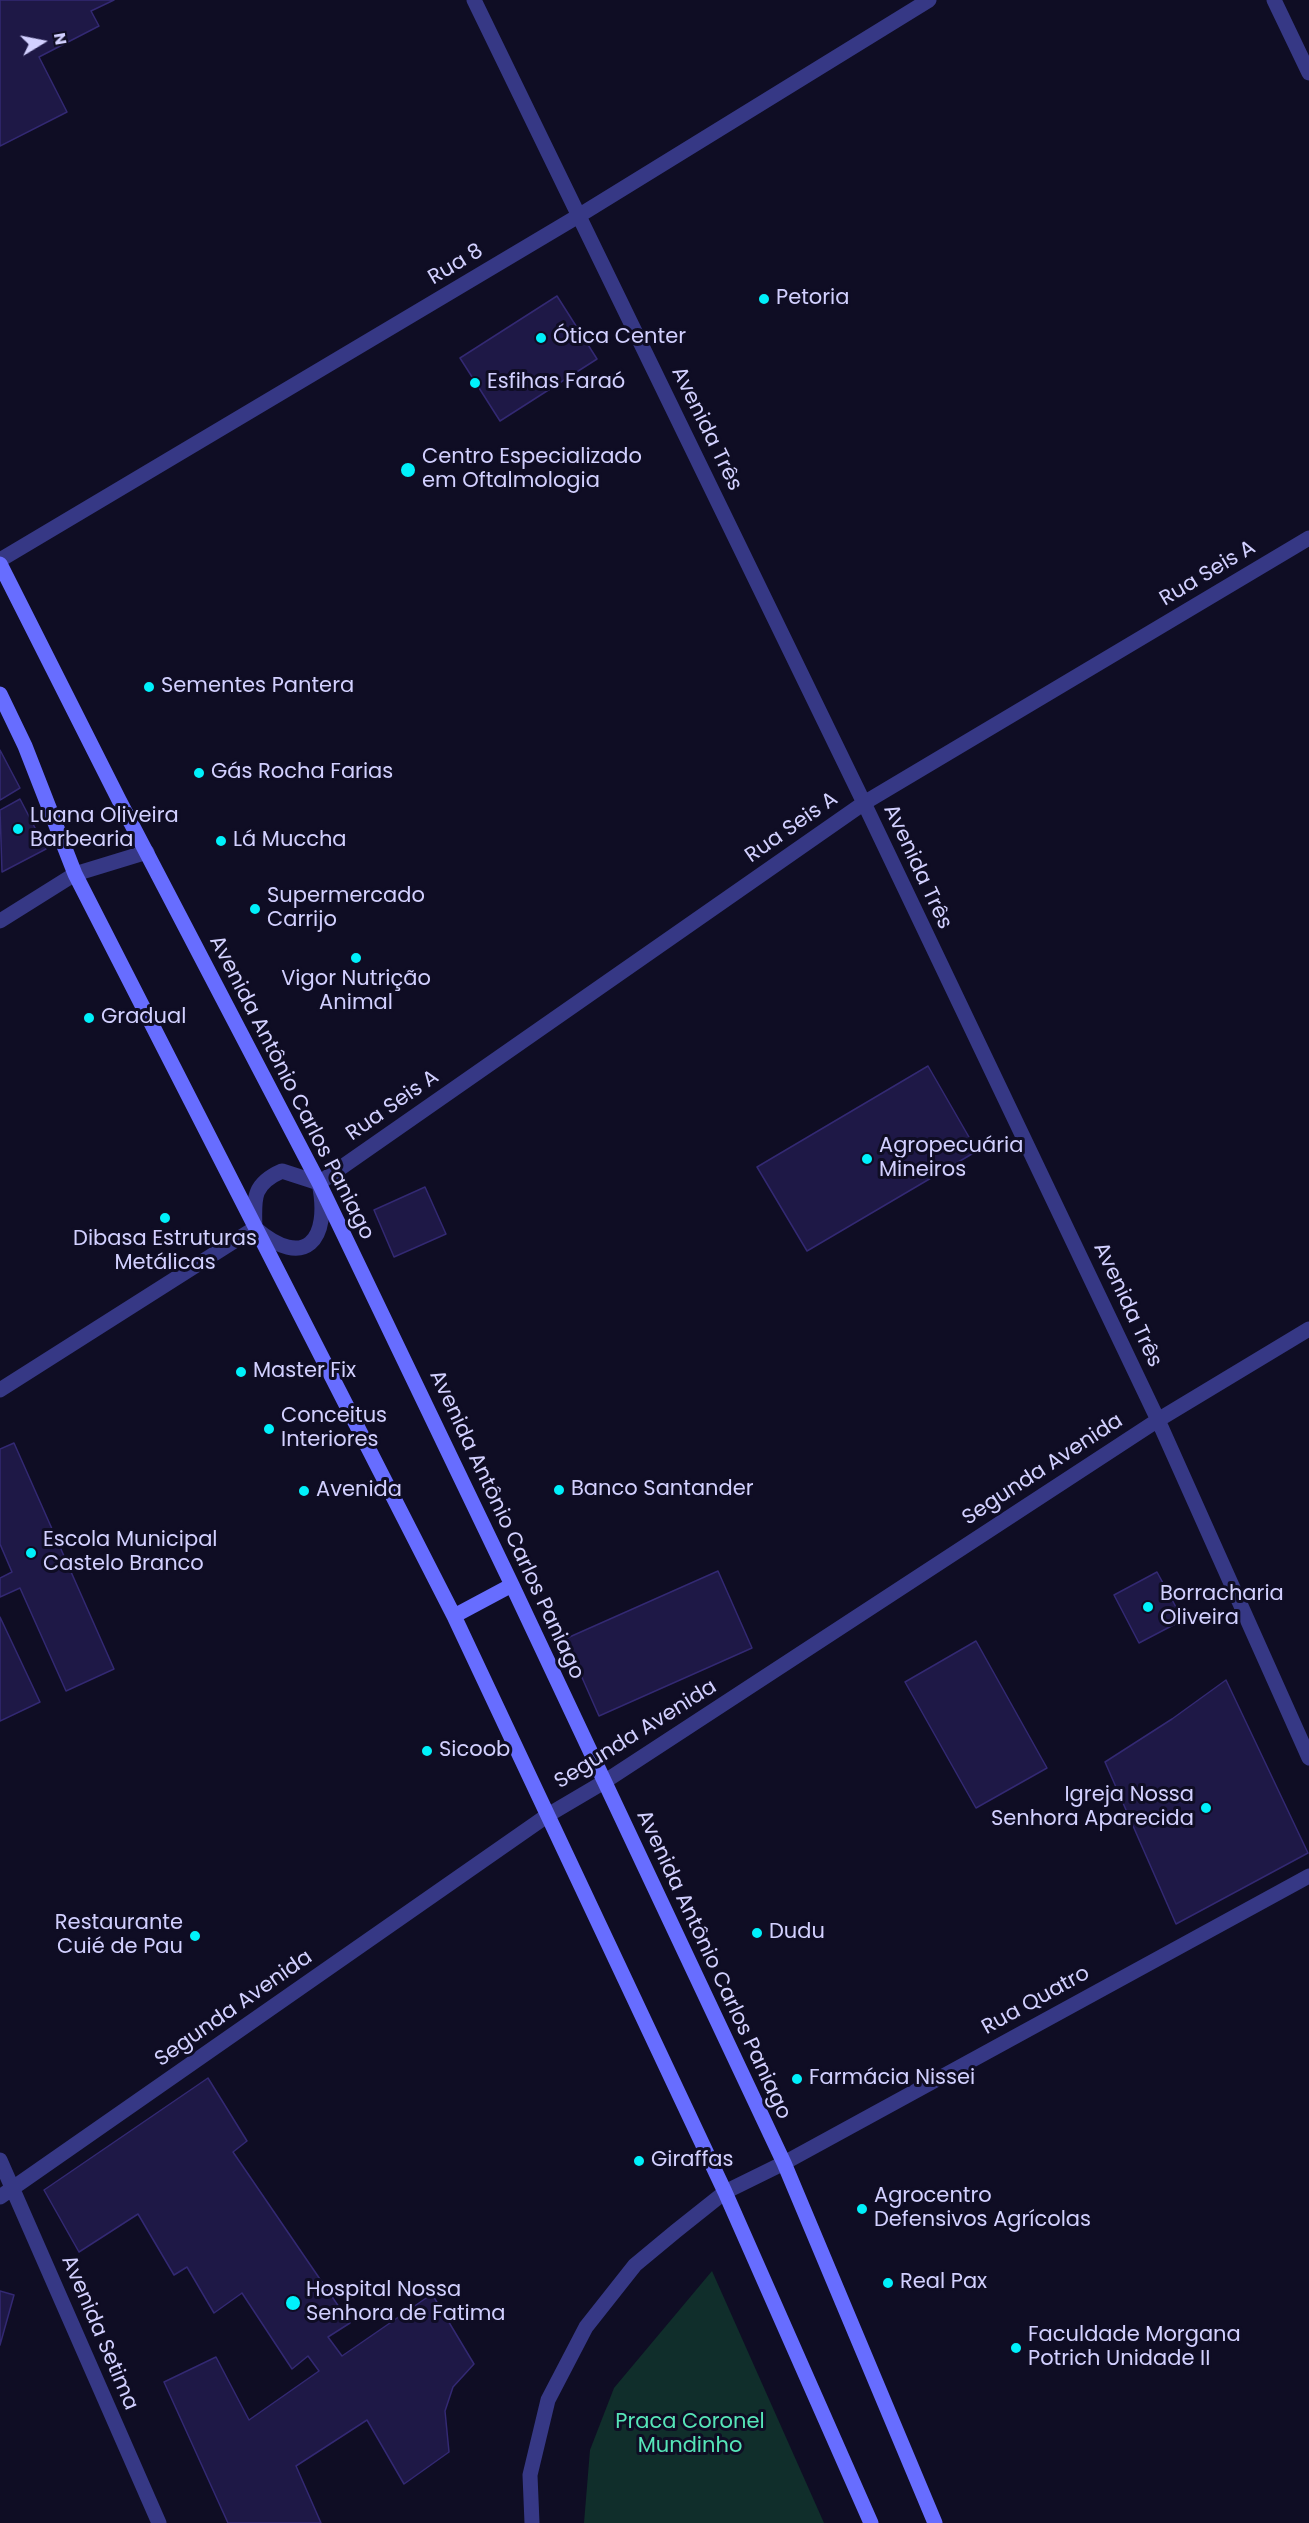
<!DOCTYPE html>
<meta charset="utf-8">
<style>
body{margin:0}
#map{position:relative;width:1309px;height:2523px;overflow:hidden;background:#0f0d24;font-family:Poppins,sans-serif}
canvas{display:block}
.north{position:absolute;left:12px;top:12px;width:60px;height:60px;-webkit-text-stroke:4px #0f0d24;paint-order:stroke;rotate:80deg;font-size:16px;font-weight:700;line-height:24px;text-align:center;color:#d2d0ff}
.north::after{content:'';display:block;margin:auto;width:21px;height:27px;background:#d2d0ff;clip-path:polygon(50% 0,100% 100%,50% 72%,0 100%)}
</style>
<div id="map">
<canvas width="1309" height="2523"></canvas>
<div class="north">N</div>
</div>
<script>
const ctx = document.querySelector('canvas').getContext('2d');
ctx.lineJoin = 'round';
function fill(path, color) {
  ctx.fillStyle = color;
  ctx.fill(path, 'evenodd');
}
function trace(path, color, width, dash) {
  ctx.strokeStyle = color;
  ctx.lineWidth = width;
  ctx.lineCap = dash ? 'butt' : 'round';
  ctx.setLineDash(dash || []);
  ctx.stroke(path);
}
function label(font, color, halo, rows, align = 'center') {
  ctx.font = font + ' Poppins,sans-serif';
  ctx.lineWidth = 6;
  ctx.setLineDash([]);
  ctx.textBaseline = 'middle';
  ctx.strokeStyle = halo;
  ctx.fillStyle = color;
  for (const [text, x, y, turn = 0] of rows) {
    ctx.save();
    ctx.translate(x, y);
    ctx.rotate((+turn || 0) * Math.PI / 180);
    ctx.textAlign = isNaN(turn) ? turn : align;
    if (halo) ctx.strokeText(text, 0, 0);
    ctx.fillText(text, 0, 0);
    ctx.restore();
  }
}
fill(new Path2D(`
 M712 2271 824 2523H584L590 2450 614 2388Z`), '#102e2b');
const building = new Path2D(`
 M0 0H114L91 11 99 26 39 57 67 112 0 146Z
 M557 296 597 359 500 421 460 358Z
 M0 750 20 788 0 800Z
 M20 799 46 849 2 872 0 810Z
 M928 1066 977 1151 807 1251 757 1167Z
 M425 1187 446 1234 394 1257 374 1210Z
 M14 1443 114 1669 66 1691 20 1588 0 1597V1578L12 1572 0 1544V1449Z
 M718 1571 752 1648 599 1716 565 1639Z
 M1157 1572 1183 1620 1139 1643 1114 1595Z
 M0 1617 40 1702 0 1721Z
 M976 1641 1047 1768 976 1808 905 1682Z
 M1226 1680 1308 1853 1176 1924 1105 1762 1172 1719Z
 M208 2078 247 2141 233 2152 350 2323 328 2337 342 2356 432 2294 474 2364 453 2387 445 2411 449 2452 404 2484 367 2420 296 2466 321 2523H228L164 2382 216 2357 249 2420 319 2371 308 2356 292 2369 242 2293 214 2313 187 2267 174 2275 138 2214 79 2252 44 2190Z
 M0 2291 14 2295 0 2345Z`);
fill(building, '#1e1846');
trace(building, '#332973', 1.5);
trace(new Path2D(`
 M474 0 864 803 1158 1420 1309 1758
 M1274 0 1309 73
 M0 560 580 215 929 0
 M282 1171 319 1183C331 1240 305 1271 255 1228 254 1199 252 1184 282 1171Z
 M319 1183 864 803 1309 538
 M0 1390 255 1228
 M0 2160 159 2523
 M0 2197 548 1815 604 1782 1158 1420 1309 1329
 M532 2523 530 2475 548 2400 586 2327 635 2265 676 2231 725 2192 784 2163 1309 1876`), '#363885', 15);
trace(new Path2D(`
 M0 921 75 874 147 852`), '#363885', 15);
trace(new Path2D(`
 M0 564 119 800 319 1183 512 1585 784 2163 935 2523
 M0 694 25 746 75 874 454 1616 725 2192 871 2523
 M454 1616 512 1585`), '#676dff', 15);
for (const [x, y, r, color] of [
 [764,299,6,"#00f1fb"],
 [541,338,6,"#00f1fb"],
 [475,383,6,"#00f1fb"],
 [408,470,8,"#00f1fb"],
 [149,687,6,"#00f1fb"],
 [199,773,6,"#00f1fb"],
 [18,829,6,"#00f1fb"],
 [221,841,6,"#00f1fb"],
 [255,909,6,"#00f1fb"],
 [356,958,6,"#00f1fb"],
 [89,1018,6,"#00f1fb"],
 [867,1159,6,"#00f1fb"],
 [165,1218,6,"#00f1fb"],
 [241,1372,6,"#00f1fb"],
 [269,1429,6,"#00f1fb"],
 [559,1490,6,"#00f1fb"],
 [304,1491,6,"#00f1fb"],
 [31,1553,6,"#00f1fb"],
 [1148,1607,6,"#00f1fb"],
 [427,1751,6,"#00f1fb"],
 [1206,1808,6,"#00f1fb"],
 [757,1933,6,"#00f1fb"],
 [195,1936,6,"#00f1fb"],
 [797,2079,6,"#00f1fb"],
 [639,2161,6,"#00f1fb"],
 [862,2209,6,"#00f1fb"],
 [888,2283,6,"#00f1fb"],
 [293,2303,8,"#00f1fb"],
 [1016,2348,6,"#00f1fb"]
]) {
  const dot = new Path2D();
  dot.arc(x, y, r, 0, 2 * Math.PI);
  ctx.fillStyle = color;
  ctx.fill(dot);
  trace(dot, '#0f0d24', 2);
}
label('21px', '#d2d0ff', '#0f0d24', [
 ["Rua 8",456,265,-31],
 ["Avenida Três",706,429,64],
 ["Rua Seis A",1208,574,-31],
 ["Rua Seis A",792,828,-35],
 ["Avenida Três",917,867,65],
 ["Avenida Antônio Carlos Paniago",291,1088,63],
 ["Rua Seis A",393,1106,-35],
 ["Avenida Três",1127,1305,65],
 ["Segunda Avenida",1043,1470,-33],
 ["Avenida Antônio Carlos Paniago",506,1525,65],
 ["Segunda Avenida",636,1735,-32],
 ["Avenida Antônio Carlos Paniago",713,1965,65],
 ["Rua Quatro",1036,2001,-29],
 ["Segunda Avenida",234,2009,-35],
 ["Avenida Setima",99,2333,67]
]);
label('21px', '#d2d0ff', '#0f0d24', [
 ["Petoria",776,299],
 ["Ótica Center",553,338],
 ["Esfihas Faraó",487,383],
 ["Centro Especializado",422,458],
 ["em Oftalmologia",422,482],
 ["Sementes Pantera",161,687],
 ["Gás Rocha Farias",211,773],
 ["Luana Oliveira",30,817],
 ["Barbearia",30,841],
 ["Lá Muccha",233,841],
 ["Supermercado",267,897],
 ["Carrijo",267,921],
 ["Vigor Nutrição",356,980,"center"],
 ["Animal",356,1004,"center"],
 ["Gradual",101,1018],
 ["Agropecuária",879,1147],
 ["Mineiros",879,1171],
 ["Dibasa Estruturas",165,1240,"center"],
 ["Metálicas",165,1264,"center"],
 ["Master Fix",253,1372],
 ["Conceitus",281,1417],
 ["Interiores",281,1441],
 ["Banco Santander",571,1490],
 ["Avenida",316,1491],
 ["Escola Municipal",43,1541],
 ["Castelo Branco",43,1565],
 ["Borracharia",1160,1595],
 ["Oliveira",1160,1619],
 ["Sicoob",439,1751],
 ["Igreja Nossa",1194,1796,"right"],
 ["Senhora Aparecida",1194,1820,"right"],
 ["Restaurante",183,1924,"right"],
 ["Cuié de Pau",183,1948,"right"],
 ["Dudu",769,1933],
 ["Farmácia Nissei",809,2079],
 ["Giraffas",651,2161],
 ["Agrocentro",874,2197],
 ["Defensivos Agrícolas",874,2221],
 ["Real Pax",900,2283],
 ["Hospital Nossa",306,2291],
 ["Senhora de Fatima",306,2315],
 ["Faculdade Morgana",1028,2336],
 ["Potrich Unidade II",1028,2360]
], 'left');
label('21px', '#56e5b8', '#0f0d24', [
 ["Praca Coronel",690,2423],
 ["Mundinho",690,2447]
]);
</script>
